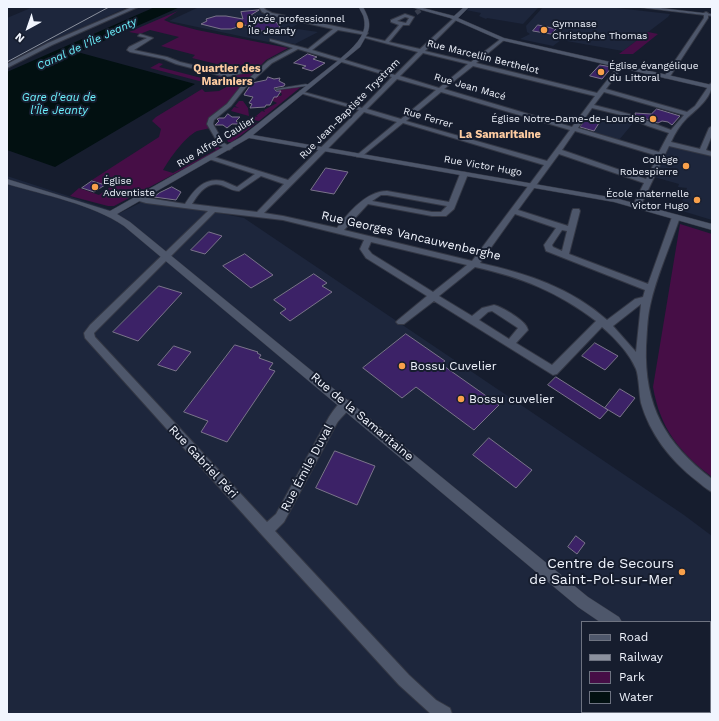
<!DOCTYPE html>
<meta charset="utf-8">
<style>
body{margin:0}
#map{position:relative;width:719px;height:721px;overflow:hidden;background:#161d2e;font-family:"Work Sans",sans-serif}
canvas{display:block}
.frame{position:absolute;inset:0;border:8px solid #f1f5fe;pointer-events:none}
.legend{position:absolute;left:581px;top:621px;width:130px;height:92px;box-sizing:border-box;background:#161d2e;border:1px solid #6e7381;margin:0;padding:5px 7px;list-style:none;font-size:12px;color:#f1f5fe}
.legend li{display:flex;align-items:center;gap:8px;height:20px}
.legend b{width:20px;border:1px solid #6e7381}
.north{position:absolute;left:8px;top:8px;width:40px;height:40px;-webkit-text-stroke:3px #161d2e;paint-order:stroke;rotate:220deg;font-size:11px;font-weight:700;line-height:16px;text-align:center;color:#f1f5fe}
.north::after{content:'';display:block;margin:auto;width:14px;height:18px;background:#f1f5fe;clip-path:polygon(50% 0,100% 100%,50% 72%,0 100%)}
</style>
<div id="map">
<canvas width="719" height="721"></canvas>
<div class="frame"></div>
<ul class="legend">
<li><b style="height:5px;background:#4e576b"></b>Road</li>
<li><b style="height:5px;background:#8b919e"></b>Railway</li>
<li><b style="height:11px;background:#460e46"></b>Park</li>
<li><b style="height:11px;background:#021011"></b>Water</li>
</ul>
<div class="north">N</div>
</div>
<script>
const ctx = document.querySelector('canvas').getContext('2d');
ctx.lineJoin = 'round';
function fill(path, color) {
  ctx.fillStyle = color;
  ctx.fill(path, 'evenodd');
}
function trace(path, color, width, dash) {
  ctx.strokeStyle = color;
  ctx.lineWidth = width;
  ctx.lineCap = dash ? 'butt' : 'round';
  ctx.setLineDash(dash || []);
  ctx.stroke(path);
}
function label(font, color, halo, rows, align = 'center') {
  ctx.font = font + ' "Work Sans",sans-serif';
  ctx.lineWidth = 4;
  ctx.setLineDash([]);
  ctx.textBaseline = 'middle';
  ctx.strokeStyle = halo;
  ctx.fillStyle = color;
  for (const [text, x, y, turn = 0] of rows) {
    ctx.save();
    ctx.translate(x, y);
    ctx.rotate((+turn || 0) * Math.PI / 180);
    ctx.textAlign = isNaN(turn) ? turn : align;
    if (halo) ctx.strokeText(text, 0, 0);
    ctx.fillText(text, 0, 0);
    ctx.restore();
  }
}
fill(new Path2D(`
 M33 7H128L58 38 7 63V18Z
 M199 7H243L259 10 261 13 269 15 301 22 291 28 318 32 295 44 273 40 268 42 169 21Z
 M470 7H532L538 8 523 24 487 18 486 19 479 16 481 13 466 10Z
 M543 7H608L670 14 668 17 623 51 561 40 553 46 520 39 530 34 527 32 526 26Z
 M603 117 612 119 614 117 634 122 619 140 579 127 586 120 599 123Z
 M670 146 712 156V220L679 210 687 188 678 187 679 184 654 177Z
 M7 176 120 213 148 199 244 218 684 515 712 536V714H7ZM582 622H710V712H582Z`), '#1d263c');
fill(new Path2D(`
 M178 11 164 20 171 23 197 30 288 48 266 60 258 68 241 70 192 58 195 55 161 46 179 37 150 30 140 34 129 32Z
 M648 32 658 34 633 54H619Z
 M159 63 163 64 159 67 213 81 220 75C234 77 242 70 254 73L244 82H233L226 85 199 81 150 68Z
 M234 83 243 84 228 103 208 120 207 123 210 128C206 129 201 130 197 131 185 137 170 158 163 170L173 173 216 150 214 148 218 147 221 149 114 206H108L70 196 79 188 99 195 110 187 92 180 159 137 161 129 152 121 156 117 202 89 205 92 219 91Z
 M302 86 259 121 248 119 251 116 258 117 256 116 262 111 265 112 264 110 277 103 267 98 268 95 281 96 282 94 278 90Z
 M239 101H243L248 108 249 116 231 111 234 107 239 108 235 106Z
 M246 120 257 123 232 142H228L225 134C233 127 239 131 246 120Z
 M680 224 712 234V477C679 452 660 428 653 387Z`), '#460e46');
fill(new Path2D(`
 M155 7H180L81 51V53L195 84 55 167 7 150V72Z`), '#021011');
const building = new Path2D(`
 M259 10 251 15 256 16 254 18 276 22 280 27 275 30 262 31 251 29 250 27 245 25 231 29H221L201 24 207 21 206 19 216 16H226L243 19 241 12Z
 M538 25 556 29 551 34 533 31Z
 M308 54 317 57 313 59 325 63 312 71 302 68 306 66 294 63Z
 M600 65 612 67 602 79 590 76Z
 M268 77 274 79 280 78 279 81 285 84 284 86 274 88 276 91H281L277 97H274L270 105H266L265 107 250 108 252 104 249 103 253 97 244 95 245 93 252 83 266 80Z
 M657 109 680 116 672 125 668 122 662 121 658 123 635 115V113L651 114Z
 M228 114 232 117H240L236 121 240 124H232L227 128 223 125H215L219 121 217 119 219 118H224Z
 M586 120 591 121 599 123 594 131 580 127Z
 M326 168 348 172 334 194 311 190Z
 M92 181 105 185 94 192 82 188Z
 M172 187 181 192 176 200 154 197 159 193Z
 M209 232 222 236 205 254 191 250Z
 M245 254 273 275 251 288 223 266Z
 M314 274 327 283 322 286 332 292 290 321 280 313 286 309 274 300Z
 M159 286 182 293 138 341 113 332Z
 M406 334 445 361 441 364 499 405 474 430 416 387 402 398 363 368Z
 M595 343 618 356 605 370 582 356Z
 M235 345 258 352 257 353 261 355 259 358 273 363 269 369 275 371 227 442 201 432 208 421 184 412Z
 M174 346 191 352 176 371 158 365Z
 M556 377 608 410 600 419 548 385Z
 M620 389 635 398 620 417 605 408Z
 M489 438 532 470 516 488 473 455Z
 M335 451 375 466 357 505 316 488Z
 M576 536 585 543 577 554 568 547Z`);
fill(building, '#3c2267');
trace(building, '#7a748a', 1);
trace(new Path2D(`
 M416 13 420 10`), '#373d4d', 5, [5, 2.5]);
const pedestrian = new Path2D(`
 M306 84 312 86 310 87 306 86 277 90 275 89Z`);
const minor = new Path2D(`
 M132 7H138L52 45 7 68V64L48 43Z
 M259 7H263L266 10 272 13 368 33 366 35 338 30 312 50 395 75 418 52 362 37 364 36 385 41 399 25 391 22V20L405 14 414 17 409 25H403L389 42 420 49 455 17 457 19 425 51 471 62 502 38 504 40 476 63 597 93 620 64 623 66 606 89 687 112 695 106 710 84 712 83C712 98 697 109 687 118 680 125 675 133 671 142L700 149 709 128 712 126V135L706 150 712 152V156L669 146 640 207H634L633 205 644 183 559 154 518 210 568 226 572 211 573 209H579L580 211 569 254 648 284 672 217 676 215 680 217C670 247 656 277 650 306 647 319 647 333 646 346 644 406 665 443 712 479V492C706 489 702 485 697 481 671 461 650 434 641 403 639 393 639 377 636 369 629 353 615 338 602 327L557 374 553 375 434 301 404 324H398L396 322 398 320 427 296 366 258 360 249 364 240 283 220 215 212 94 333 95 337 267 522 276 514 329 417C334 410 341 397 351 401L352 404C349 411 341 417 337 423L284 522 275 531 409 675 436 700 450 708 452 714H431L399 685 262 535 85 338 84 333 90 325 208 211 146 203 136 200V196L185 204C194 190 204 177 223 181 228 183 232 185 237 187L255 174 209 159 208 158 211 156 288 180 359 110 300 93V91L362 108 392 77 298 49 272 63 246 87 231 106 214 120 213 124 224 143 232 148 229 150 219 145 207 124 209 118 227 104 242 85 255 73 247 72 226 77 176 64 164 59 130 52 127 50 129 47 147 38 138 36 140 34 153 38 134 50 167 57 180 62 226 73 247 68 258 70 268 61 293 48 270 41V39L308 49 333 29 269 15 262 12ZM405 17 409 18 406 23 397 21ZM423 53 468 64 439 88 400 76ZM473 66 595 96 572 127 444 89ZM397 79 436 90 401 119 367 109ZM441 92 570 130 547 161 406 121ZM604 92 684 115 671 130 629 114 594 105ZM592 108 625 116 648 126 669 133 659 152 578 128ZM364 112 397 122 357 155V157H361L403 123 544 165 472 261 344 230 368 204 432 216H446L454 209 468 174 464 172 460 174 449 202 387 191C366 191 348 213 337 228L283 216 264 213ZM575 131 658 156 646 179 562 150ZM261 176 284 184 257 212 192 204C198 194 207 181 221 185 227 187 232 191 239 191ZM381 195H387L447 206 441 212H432L372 201ZM515 214 556 228 544 245 546 251 645 290 643 297 635 299 607 320C571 288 526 273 480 263ZM562 230 567 231 562 251 553 247 552 245ZM371 242 467 265 433 292 372 254 368 249ZM475 267C523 278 556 291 596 321L552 365 516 343 528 330C527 321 502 307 494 305L482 308 472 316 439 296ZM641 304 636 352 613 326ZM492 311 518 328 509 339 479 320 488 312Z
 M706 12 708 13V18L669 78H665L664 77 704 18V13Z`);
const tertiary = new Path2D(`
 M359 7H363C373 25 370 30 360 47L253 135 615 198 712 224V230L614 202 249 138 117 214 130 222 588 597 619 617 622 622H600L578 607 124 226C92 204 44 195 7 184V179L110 211 241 137 340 59C351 49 368 36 364 19 364 15 360 11 359 7Z
 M411 7H419L454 16 464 7H469L458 18 504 38 712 85V89L500 40 450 18Z
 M636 7H652L712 14V16Z
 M710 661 712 662V678L710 677Z`);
trace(pedestrian, '#333744', 1);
trace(minor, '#333744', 2);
trace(tertiary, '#333744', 1);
fill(pedestrian, '#4e576b');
fill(minor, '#4e576b');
fill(tertiary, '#4e576b');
trace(new Path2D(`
 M7 62 109 7`), '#8b919e', 1);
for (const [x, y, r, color] of [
 [240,25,4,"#f8a04b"],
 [544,30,4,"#f8a04b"],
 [601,72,4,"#f8a04b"],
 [653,119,4,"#f8a04b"],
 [686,166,4,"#f8a04b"],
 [95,187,4,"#f8a04b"],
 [697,200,4,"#f8a04b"],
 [402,366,4,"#f8a04b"],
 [461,399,4,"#f8a04b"],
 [682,572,4,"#f8a04b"]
]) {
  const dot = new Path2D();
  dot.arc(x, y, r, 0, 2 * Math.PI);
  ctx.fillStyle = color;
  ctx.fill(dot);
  trace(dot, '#161d2e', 1.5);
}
label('10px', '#f1f5fe', '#161d2e', [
 ["Lycée professionnel",248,19],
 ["Île Jeanty",248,31],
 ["Gymnase",552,24],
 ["Christophe Thomas",552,36],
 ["Église évangélique",609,66],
 ["du Littoral",609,78],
 ["Église Notre-Dame-de-Lourdes",645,119,"right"],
 ["Collège",678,160,"right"],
 ["Robespierre",678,172,"right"],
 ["Église",103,181],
 ["Adventiste",103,193],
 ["École maternelle",689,194,"right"],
 ["Victor Hugo",689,206,"right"]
], 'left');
label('10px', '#f1f5fe', '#161d2e', [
 ["Rue Marcellin Berthelot",483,57,14],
 ["Rue Jean Macé",470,87,16],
 ["Rue Jean-Baptiste Trystram",350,109,-45],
 ["Rue Ferrer",428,118,16],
 ["Rue Alfred Caulier",216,142,-31],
 ["Rue Victor Hugo",483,166,10]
]);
label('italic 11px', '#6cf0fc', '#161d2e', [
 ["Canal de l'Île Jeanty",87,44,-25],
 ["Gare d'eau de",59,98],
 ["l'Île Jeanty",59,111]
]);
label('bold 11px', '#fecca1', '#161d2e', [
 ["Quartier des",227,69],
 ["Mariniers",227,82],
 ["La Samaritaine",500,135]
]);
label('12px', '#f1f5fe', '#161d2e', [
 ["Rue Georges Vancauwenberghe",411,236,13],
 ["Rue de la Samaritaine",362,417,40],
 ["Rue Gabriel Péri",203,462,47],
 ["Rue Émile Duval",307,468,-62]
]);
label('12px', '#f1f5fe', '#161d2e', [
 ["Bossu Cuvelier",410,366],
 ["Bossu cuvelier",469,399]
], 'left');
label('14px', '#f1f5fe', '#161d2e', [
 ["Centre de Secours",674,564],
 ["de Saint-Pol-sur-Mer",674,580]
], 'right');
</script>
